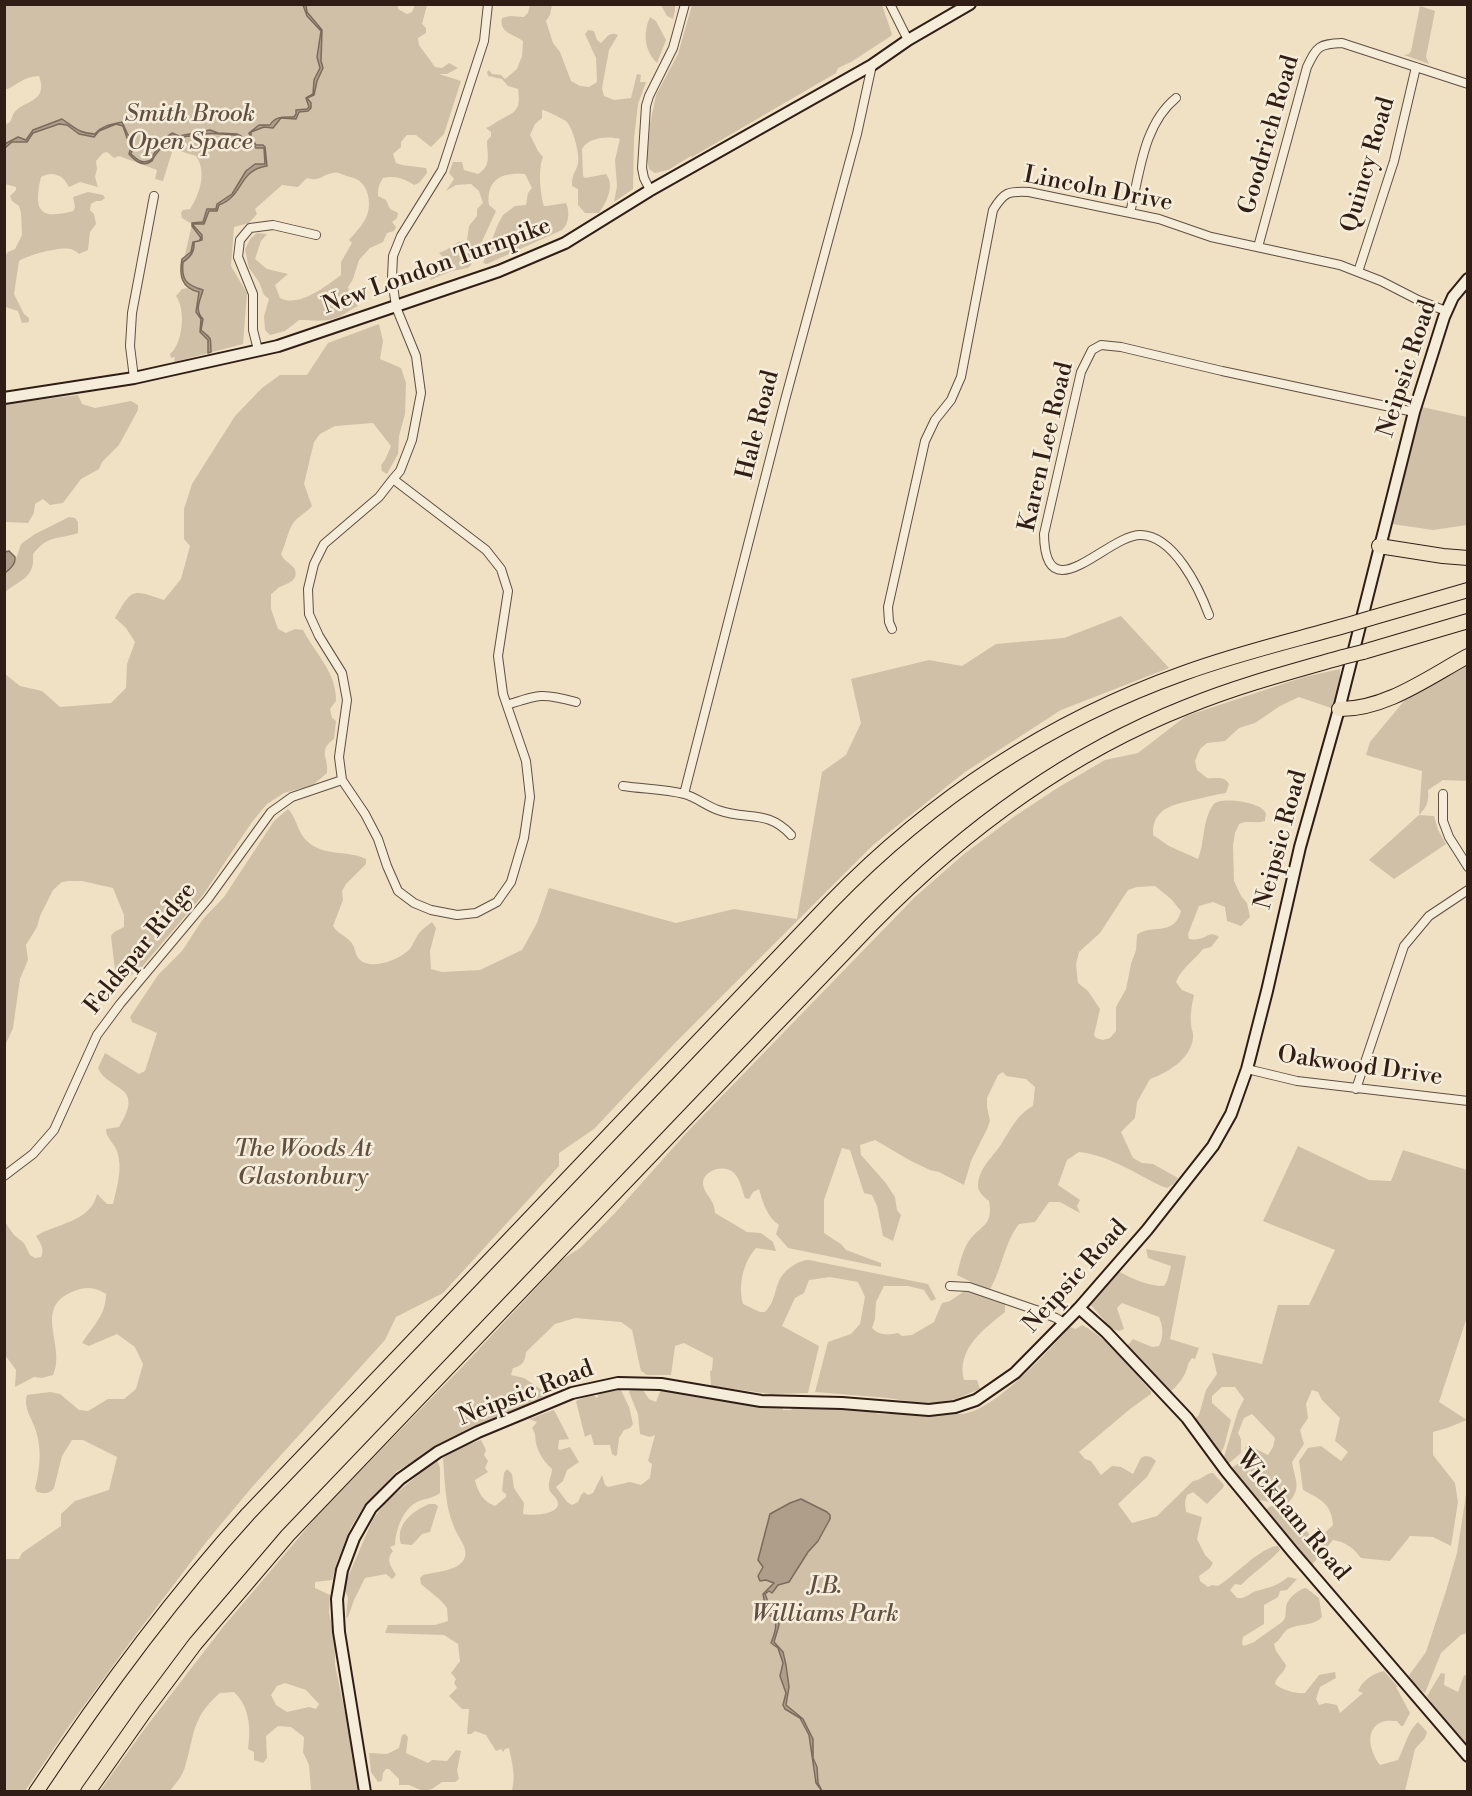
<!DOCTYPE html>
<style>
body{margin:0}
#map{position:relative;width:1472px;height:1796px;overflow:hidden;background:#f0e1c5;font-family:"Libre Bodoni",serif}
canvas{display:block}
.frame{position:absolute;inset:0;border:6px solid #301e16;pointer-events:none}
</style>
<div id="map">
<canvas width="1472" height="1796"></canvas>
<div class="frame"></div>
</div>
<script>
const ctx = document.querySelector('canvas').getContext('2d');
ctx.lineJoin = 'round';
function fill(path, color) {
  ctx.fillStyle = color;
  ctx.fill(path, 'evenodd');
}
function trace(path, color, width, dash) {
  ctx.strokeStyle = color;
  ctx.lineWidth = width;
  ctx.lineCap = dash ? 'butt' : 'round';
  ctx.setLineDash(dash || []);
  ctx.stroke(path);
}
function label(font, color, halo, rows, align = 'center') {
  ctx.font = font + ' "Libre Bodoni",serif';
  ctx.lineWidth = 5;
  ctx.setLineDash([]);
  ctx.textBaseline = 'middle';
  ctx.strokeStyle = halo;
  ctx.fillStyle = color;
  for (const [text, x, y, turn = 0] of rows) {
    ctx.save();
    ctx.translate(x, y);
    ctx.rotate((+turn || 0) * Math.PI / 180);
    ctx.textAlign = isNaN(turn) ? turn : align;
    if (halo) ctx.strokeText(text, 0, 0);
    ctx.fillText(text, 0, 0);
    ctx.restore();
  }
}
fill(new Path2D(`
 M398 4V9L407 14 412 12 415 5H427L422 24 426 28V33L418 38 419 45 435 67 442 68 449 63 458 68 447 74H439L461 81 444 134 431 147 416 135H407L401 142V147L393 154 396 163C406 167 415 166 426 168L427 173 419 183 414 185C405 179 395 175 383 178 379 184 378 188 378 196L386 200 390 209 398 213 397 218 392 222 396 227 394 231 387 233 383 242 370 248 359 260 353 279 348 287 350 295 358 306C352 309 347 312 341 316 328 323 313 320 299 320L285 331 270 335 265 330 264 316 269 299 264 295 259 282 249 268 245 249 251 238 257 233 267 234 261 241 255 259 267 269 288 274 275 285 280 298C299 308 326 286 341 275V262L352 243 349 240C354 234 362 226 366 218 373 203 368 180 350 177 345 176 337 171 333 173 320 175 321 182 307 178L298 187 282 185 255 209 257 214 249 223 234 227 231 266 247 293 243 344 174 362 175 357 171 358 170 354C183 343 186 310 176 296L182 289 189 288 193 290 181 272 192 224 182 218 181 213 183 210 190 209C200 194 207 171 196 156L173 149 163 181 155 179 157 170 119 156 114 158 107 152 103 153 96 161 97 169 95 177 98 187 80 182 69 187C64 176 53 170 41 177 34 208 37 221 73 211L75 207 73 197 88 192 103 195 105 198 101 201H96L91 204 90 210 94 214 96 224 90 232 88 250 79 254C77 252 74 250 71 249 61 246 27 255 19 261L14 294 24 314 29 318V322L22 323 18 311 5 307C5 289 5 273 5 256L8 252 15 249 22 235 21 213 19 206 12 201 10 196 16 190V187L5 184V148L12 142 29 140 33 133 41 130H33L26 140 19 137 5 144V125L10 122C12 119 12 116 14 113 23 100 49 103 39 76 24 76 18 85 5 90V5Z
 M530 5H552L550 15 546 21 553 43 560 52 571 81 580 86 589 87 597 82 596 58 585 34 588 30 594 31 597 40 601 43C607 38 609 31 618 35L609 50 602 88 604 96 614 100 631 98 637 74 641 75 640 82H646L638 104 634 139 633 189 614 202 617 186 615 160 620 139C608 136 589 137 582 149L583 176 585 178 606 174C615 185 607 202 599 213H585L578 205V189L572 186C572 172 576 173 578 163 580 154 573 129 567 122 563 119 546 110 542 110V118L535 124 530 135 538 151 543 157C538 169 540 193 544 206H547L566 203C570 211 569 224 562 230L487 264 483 263 498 224 503 215 515 206 526 205 528 193 532 188 525 174C502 172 486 179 489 205L496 211 471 265 468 268 452 271 430 280 434 270 449 263 439 253 446 250 458 242 467 241 469 226 477 216V209L483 203 479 191 471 184 456 185 446 191 454 179 449 173 453 162H462L464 170 478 174C492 166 487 154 487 141L491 136V132L486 128C489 127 492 125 495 123 512 112 522 114 518 89L508 86 502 79 488 76 487 72 489 70 492 74 501 75 505 79 517 69 522 56 523 41C513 34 499 33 502 18L510 16 524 17 528 13Z
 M661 5H675V11L673 19 667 16Z
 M692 5H882L892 34 891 36 851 62 838 68 836 73 692 157 691 156 668 170 655 173 649 169 647 160 650 124 656 95 678 54Z
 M1420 6 1435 11 1426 57 1429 64 1404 55 1409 54 1411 51Z
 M650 17 656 21 666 40 657 63C644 50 643 33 650 17Z
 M379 324 383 341 380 359 401 368 406 383 405 414 399 436 398 454 387 474 382 471 381 465 385 460 391 446 373 423 335 426 320 434 314 442 304 484 312 506C307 512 299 516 294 522 287 532 286 544 281 554 284 561 290 563 294 568 301 581 285 584 278 588 278 588 272 594 271 594V609L278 629 286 633 295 629 303 630C315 653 337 673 336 701L330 709 332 718 336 721 334 739C317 751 329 757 327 773L313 785 284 793 267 804 252 822 203 895 142 967 121 983 116 979 111 936 114 932 124 927V915L113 888 82 881H69L62 882 53 890 40 916 37 927 26 945 28 960 20 979 13 1028 5 1046V674L20 686 42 691 60 707 111 703 126 688 127 664 135 642 126 628 115 618C132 588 132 589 164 600L181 579 190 546 184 539V509L192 484 235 416 262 388 280 375H307L328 343Z
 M78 395 82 404 95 408 131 401 138 405V410L119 445 102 462 99 469 81 479 63 503 50 505 43 499 35 504 34 513 28 523 5 522V404Z
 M1422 407 1467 417V525L1433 530 1392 524 1396 499Z
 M69 517 75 518 78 522V533C57 540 49 534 33 554 35 578 21 579 5 592V573L15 562 21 544 35 534Z
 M1121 616 1169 668 1061 710 965 772 873 845 675 1043 594 1129 559 1153V1166L443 1293 396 1317 385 1340 253 1486 207 1541 131 1641 67 1729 25 1791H5V1559H19L22 1553 61 1526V1514L75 1501 109 1490 117 1457 83 1440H72L62 1456 54 1488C50 1494 44 1494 37 1492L35 1488C40 1469 42 1450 36 1431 32 1418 23 1408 27 1395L50 1392 60 1394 79 1410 88 1411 108 1399H124L136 1389 143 1364 135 1347 117 1334 89 1346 82 1343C93 1326 106 1315 106 1294 96 1287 86 1286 74 1291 31 1308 67 1345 53 1375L42 1378 34 1377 15 1387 16 1370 5 1355V1222L14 1235 24 1243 30 1255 35 1258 41 1257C45 1250 40 1242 36 1236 57 1223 91 1222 97 1194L107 1204H113C117 1186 123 1169 117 1151 114 1143 106 1138 106 1129L119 1127C146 1084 109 1092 98 1068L105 1053 139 1074 145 1071 157 1033 132 1022 130 1017 158 975 182 951 203 919 224 897 274 821 288 809C297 818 297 832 307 841 323 857 349 850 366 859V864L346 884 342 891 343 900 333 926C338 934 345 935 351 942 355 946 355 955 359 959 371 971 397 960 408 951 414 945 415 937 421 931 424 928 428 925 432 922L436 928 430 951 431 969 442 972 480 970 522 950 537 923 549 888 676 923 734 909 797 919 822 772 846 755 861 723 851 679 929 660 962 666 996 644 1064 638Z
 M1467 664V781L1443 780 1428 790C1429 802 1427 807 1419 815L1434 816 1438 830 1446 844 1394 879 1369 860 1419 815 1422 771 1366 755 1370 742 1404 701Z
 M1340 669V686L1334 709 1299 697 1280 706 1255 723 1239 728 1225 741 1207 743 1200 749 1195 761 1197 770 1207 778C1216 779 1224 775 1229 784L1226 793C1218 794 1210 796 1202 798 1180 804 1152 804 1153 835L1169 846 1198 859C1205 842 1202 821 1213 805 1219 796 1260 802 1265 812 1267 814 1265 818 1265 821 1256 824 1248 820 1239 824L1235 833 1233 845 1234 881 1241 896 1247 903 1250 917 1241 926 1227 921 1225 907 1213 902 1199 906 1188 934 1189 939C1192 939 1195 940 1198 939 1207 938 1210 930 1219 937L1211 947 1203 949C1194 961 1182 967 1176 982L1182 990 1194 995C1192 1004 1190 1015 1191 1024 1191 1028 1194 1034 1193 1038 1191 1059 1167 1073 1150 1079L1137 1102 1135 1118 1121 1132 1133 1158 1142 1163 1153 1164 1178 1178 1175 1183 1167 1188 1161 1186C1135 1173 1108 1155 1079 1152L1067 1160 1058 1185 1080 1200 1077 1206 1080 1213 1060 1202H1049L1035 1222 1019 1224C1004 1243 1002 1270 989 1291L957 1275C960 1262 963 1248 971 1238 984 1224 993 1224 989 1201 985 1198 979 1193 978 1187 978 1169 991 1159 1000 1146 1010 1131 1016 1115 1033 1106L1035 1087 1026 1079 1006 1076 1003 1072 998 1075 987 1098V1107L990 1121 987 1129 971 1161 964 1185 939 1172 930 1170 911 1161 875 1140 860 1145 861 1155 885 1182 895 1197 897 1210 901 1215 893 1241 883 1236 877 1206 872 1195 864 1193 850 1150 842 1148 824 1200V1233L841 1244 846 1250 881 1263V1267L788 1248 776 1234 779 1225C767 1217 763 1203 759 1189L753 1192 749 1199 745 1198C742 1190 740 1178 733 1172 724 1164 703 1170 703 1183 703 1194 715 1199 715 1213L747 1232 761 1233 773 1242 776 1251 756 1248C743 1262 738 1286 743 1304L760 1312H765C776 1301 774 1289 781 1277 787 1268 799 1260 809 1260L928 1284 936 1299 931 1301 924 1290 908 1286H884L876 1302 875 1319 872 1328C880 1336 888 1335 898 1333L902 1336 912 1335 934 1322 942 1303 950 1301 966 1290 981 1293 1005 1304V1312C984 1329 956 1349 964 1380H977L980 1389 956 1399 934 1403 912 1402 888 1398 815 1392 828 1342 851 1334 860 1324 865 1297 858 1282 830 1277 809 1280 804 1293 795 1298 782 1326 819 1346 808 1393 771 1394 711 1386 710 1371 712 1370 713 1358 684 1343 675 1346 671 1375H647L641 1371 632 1330 621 1322 575 1318 555 1324 526 1352C525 1362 522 1366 513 1368L511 1375 524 1378 551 1396 441 1445 397 1471 364 1506 351 1527 337 1562 332 1580 315 1582V1588L330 1595 329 1612 335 1640V1665L352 1745 358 1791H309L311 1790 309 1765 303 1752 304 1737 291 1727 278 1726 266 1736 267 1758 263 1763 254 1760V1752L248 1749C251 1729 250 1707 234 1692L220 1693C191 1718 195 1734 185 1767 182 1777 175 1784 170 1791L99 1792 146 1727 223 1627 323 1509 465 1364 563 1259 580 1248 615 1213 689 1130 914 898 964 854 1015 816 1059 787 1105 760 1138 753 1186 716 1304 677ZM1155 886 1171 899 1181 911C1174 938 1150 923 1137 935L1136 950 1131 964 1126 989 1116 1007V1031L1110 1038 1103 1040 1096 1038 1094 1035 1100 1009 1088 991 1078 983 1076 964 1079 952 1100 933 1128 890 1137 887ZM285 1683 306 1690 319 1704 316 1709 309 1707 287 1712 276 1705 271 1695 277 1686Z
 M1298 1146 1369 1180 1391 1181 1403 1150 1467 1170V1317L1439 1402 1467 1420 1447 1428 1433 1432V1455L1455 1483 1458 1502 1451 1546 1433 1537 1410 1536 1390 1561 1361 1558C1353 1547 1345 1542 1333 1540L1311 1566 1263 1511 1271 1506 1297 1512C1302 1524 1305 1533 1317 1540L1333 1525C1331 1503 1321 1500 1303 1490L1299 1461 1308 1448 1321 1446 1341 1461 1348 1452 1335 1441 1340 1418 1322 1400 1318 1392 1312 1390 1306 1404 1308 1418 1300 1430 1304 1444 1292 1462C1295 1481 1303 1489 1286 1505L1254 1499 1229 1469C1241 1463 1245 1458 1246 1444L1268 1455 1273 1447 1275 1438 1252 1414 1244 1418 1238 1433 1241 1439V1453L1227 1465 1223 1460 1238 1411 1244 1399 1235 1387H1222L1212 1396V1403L1231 1420 1224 1447 1219 1456 1193 1420 1199 1415 1206 1390 1217 1374 1212 1353 1262 1364 1278 1305H1309L1335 1250 1263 1221Z
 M1146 1249 1186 1256 1170 1339 1199 1348 1195 1359 1192 1358 1188 1364C1187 1374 1177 1388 1168 1393L1127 1346 1133 1339 1152 1347 1159 1346C1164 1336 1163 1327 1159 1317L1122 1303 1117 1308 1124 1329 1119 1331 1112 1329 1089 1303 1118 1271C1133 1279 1147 1286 1164 1286L1167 1281 1171 1266 1148 1258Z
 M1082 1325C1107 1337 1132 1370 1151 1391V1394L1130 1409 1079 1452 1085 1459 1091 1461 1101 1475 1112 1466 1121 1467 1133 1474 1141 1458 1145 1456 1151 1457 1156 1461 1147 1477 1118 1504 1132 1523 1157 1516 1193 1481C1202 1480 1207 1472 1213 1473L1224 1485 1223 1488 1207 1504 1193 1492 1187 1495 1185 1502 1186 1512 1202 1517 1197 1539 1205 1555 1213 1563 1210 1568 1199 1576 1200 1581 1208 1587 1212 1585 1218 1586C1233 1577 1262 1546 1278 1546L1280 1550C1268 1563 1253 1573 1241 1585L1235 1584 1230 1590 1237 1598C1246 1599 1248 1594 1256 1591 1270 1587 1276 1587 1288 1577L1297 1579 1287 1590 1280 1591 1278 1597 1264 1605V1624L1243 1637 1242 1644 1244 1646 1254 1642 1282 1622C1287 1617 1285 1615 1286 1608 1286 1600 1298 1589 1306 1588L1319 1598 1322 1617C1312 1627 1300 1623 1288 1629 1282 1633 1281 1640 1274 1644L1276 1651 1286 1665C1285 1673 1276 1676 1275 1684 1282 1690 1296 1694 1305 1693L1319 1675 1335 1672 1336 1678 1320 1687 1316 1699 1319 1705 1326 1703 1337 1705 1340 1713 1363 1693 1358 1691C1363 1679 1375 1673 1384 1671L1398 1687H1396L1410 1713 1403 1726H1401L1397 1721C1393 1721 1386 1720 1382 1722 1363 1729 1371 1754 1380 1765L1398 1760C1405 1747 1407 1732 1418 1722L1427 1732 1425 1738 1415 1749 1405 1791H514L512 1790C516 1775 512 1763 509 1748L505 1749 503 1752 501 1749 496 1751 486 1735 475 1731 471 1734H467L469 1709H462L449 1696 457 1688 454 1683 456 1679 451 1673 460 1661 458 1644 444 1635 385 1633 388 1625H435L448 1621 447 1608C441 1599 430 1592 421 1584L420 1578 423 1575C434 1572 456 1571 463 1561 471 1550 458 1538 454 1527 445 1506 445 1482 443 1458L461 1447 481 1440 486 1450 484 1455 488 1461 485 1468 488 1472 475 1480C478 1493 483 1501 495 1506L506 1497V1494L502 1491 504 1473 507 1469 512 1474 514 1488 524 1503 523 1514C531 1516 564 1515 557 1500 554 1494 550 1494 549 1488 548 1481 552 1475 552 1469 545 1463 538 1453 536 1443 535 1436 536 1434 532 1428L537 1422 529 1419 554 1410 569 1439 559 1440 558 1449 560 1450 570 1447 579 1462 567 1470 563 1481 556 1487 567 1502 572 1505 578 1502 581 1495 584 1492 588 1495 593 1493 602 1475 605 1485 608 1487 630 1482 641 1485 650 1478 652 1464 648 1461 655 1435 650 1437 640 1434 638 1414 629 1392 630 1390H643L649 1399 656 1402 661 1389 740 1404 782 1407 783 1410H791L794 1407 838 1408 870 1410C880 1418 891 1412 902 1413 920 1413 936 1415 954 1413 985 1423 1051 1348 1070 1327L1076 1329Z
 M618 1390H621L629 1407 633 1424 630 1428 624 1430 619 1438 617 1455 615 1456 612 1454 610 1445H594L591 1434 585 1437 576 1401 592 1394 597 1398 599 1393Z
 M437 1459 440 1468V1493C435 1497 429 1498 422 1500 404 1505 396 1528 395 1545L390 1547 393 1551C385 1561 392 1567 396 1575L392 1579 386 1574 365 1578 354 1600 348 1617 346 1618 348 1597 345 1591 347 1579 373 1519 387 1501Z
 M1467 1488V1633L1461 1635 1441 1653 1425 1693 1407 1678 1426 1652 1446 1591 1457 1553Z
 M429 1504H435L438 1506 430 1532 422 1534 412 1545 401 1544C395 1524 413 1511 429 1504Z
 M1441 1673 1445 1674 1444 1685 1458 1692 1464 1675 1467 1676V1745L1453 1734 1427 1696Z
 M405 1734 408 1737 406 1753 428 1763 432 1760 447 1761 456 1750 461 1751 457 1770 459 1779 455 1782H442L432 1789 423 1791 409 1785H399V1779L389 1769H386L383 1773 382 1781 378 1782 371 1772 369 1753 387 1754 399 1748 402 1735Z`), '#cfc0a7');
const water = new Path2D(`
 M303 5H306L307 12 322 30 321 61 323 68 317 81 314 95 307 98 311 103V108L308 111 299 112 296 119 281 118 273 128 264 127 251 132V136L256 145H263L265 147 267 166C238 170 244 196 219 205L217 211H209L204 224H192L202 235V240L194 242C195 251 191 257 183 262 181 280 186 285 203 290 200 301 194 310 203 319L201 330C213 341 210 335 211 352L208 353V340L200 332 201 319 196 312 199 292C181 288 179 275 182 259L191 252 193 242 199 241 201 238 192 226V223L203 222 207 209H216L217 204 232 194 246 171 255 164H265L264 148H256L254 145 248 148 242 145 237 135C222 135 212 131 198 135 191 137 186 135 179 139L172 135 166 139C164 148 155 152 152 161 143 168 135 161 129 154L133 140 127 138 123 126 116 124 99 131 94 137 79 134 67 125 59 124 33 133 27 142H12L5 148V144L18 137 26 140 33 130 62 119C74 127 80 134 95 134 101 126 112 124 122 122L128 135 135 139 131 154C137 159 142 165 151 160 153 151 162 148 163 139L172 133 179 136 210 130 218 133 237 134 241 136 243 144 250 145 252 143 249 133 259 125H270C275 116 284 117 294 117L296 114V110L307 109 309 107 306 98 313 94 314 80 320 68 317 57 321 31 307 16Z
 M9 551 15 557C16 564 10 569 5 573V552Z
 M801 1499 827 1512 830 1515V1519L818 1541 808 1552 789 1582 778 1585 772 1593 769 1591 765 1594 767 1599 768 1612 778 1617 779 1625 774 1642 783 1652 786 1665 789 1687 786 1705 803 1719 813 1739V1758L817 1767 818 1783 822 1791 816 1783 809 1735 800 1718 785 1709 783 1705 786 1693 780 1676 783 1663 778 1648 771 1643C774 1635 778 1626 774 1617L767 1615 763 1594 774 1583 766 1580 760 1581 758 1576 763 1567 758 1560 770 1514 790 1503Z`);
fill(water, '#af9f8a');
trace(water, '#7c6b5c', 1.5);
const street = new Path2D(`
 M890 4 908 40
 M650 190 644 178 642 168 646 106 649 96 673 48 685 4
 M1130 213C1140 173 1143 125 1176 98
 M1258 247 1307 67C1317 46 1319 44 1342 43L1468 84
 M1358 272 1394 161 1416 67
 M258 350 253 330V294L238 257 240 240 250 228 273 225 316 235
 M134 378 130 346 132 313 154 196
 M393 479 486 550 501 569 508 591 498 656 503 694 526 761 530 797 524 838 511 882 497 902 476 913 457 915 431 910 414 903 398 891 387 866 378 839 365 814 342 780 339 757 347 700 342 673 319 636 309 614 308 589 314 564 324 544 379 497 393 479 400 471 412 440 421 393 416 356 396 307 392 278 393 256 401 236 442 170 484 41 488 4
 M1209 615C1199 588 1174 536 1141 535 1108 534 1045 615 1044 534L1081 372 1092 350 1101 345 1121 347 1222 371 1414 412
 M892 629 889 622 888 607 925 441 935 420 951 400 961 377 993 210C1004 192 1008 191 1029 192L1159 219 1211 237 1340 265 1381 281 1418 300 1446 311
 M507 705C539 694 543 693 576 702
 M623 786C643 789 665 789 684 794 696 797 706 806 718 810 748 821 767 809 791 835
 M684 794 785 400 857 134 872 65
 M1443 794V821L1449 837 1468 867
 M1247 1069 1297 1081 1468 1101
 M1356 1089 1404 946 1429 916 1468 890
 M4 1176 33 1154 54 1130 97 1035 120 1004 208 899 271 812 292 797 342 780
 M950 1286 969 1287 1036 1310 1056 1318 1064 1323`);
const secondary = new Path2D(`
 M4 398 134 378 278 346 499 271 565 243 649 191 872 65 908 40 970 4
 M1079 1308 1106 1332 1187 1418 1226 1471 1292 1551 1468 1756
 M365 1792 339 1632 337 1599 342 1570 354 1538 371 1508 400 1479 438 1452 478 1432 572 1393 618 1383 661 1384 761 1401 842 1403 929 1410 955 1407 976 1400 1015 1373 1079 1308 1147 1230 1213 1146 1231 1114 1247 1069 1267 991 1300 847 1339 709 1414 412 1444 317 1453 297 1468 279`);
const highway = new Path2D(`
 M1379 546 1443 556 1468 558
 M1371 618 1468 590
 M1363 652 1468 621
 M1339 709C1385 710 1429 677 1468 656
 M36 1792C101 1694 169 1601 248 1514L831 902C931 799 1049 721 1184 673 1238 653 1295 640 1351 624
 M88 1792 145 1711 195 1644 288 1535 871 925C962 832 1065 755 1186 707 1237 686 1290 672 1343 657`);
trace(street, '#604f42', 10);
trace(secondary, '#301e16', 14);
trace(highway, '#301e16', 16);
trace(street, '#f5ecd9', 8);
trace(secondary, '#f5ecd9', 10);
trace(highway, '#f0e1c5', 14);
const highwayBridge = new Path2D(`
 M1351 624 1371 618
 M1343 657 1363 652`);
trace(highwayBridge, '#301e16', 16, []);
trace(highwayBridge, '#f0e1c5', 14);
label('italic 24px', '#604f42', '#f5ecd9', [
 ["Smith Brook",190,115],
 ["Open Space",190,143],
 ["The Woods At",303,1150],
 ["Glastonbury",303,1178],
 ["J.B.",825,1587],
 ["Williams Park",825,1615]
]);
label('24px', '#301e16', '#f5ecd9', [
 ["Goodrich Road",1270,135,-74],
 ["Quincy Road",1369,165,-74],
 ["Lincoln Drive",1098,190,11],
 ["New London Turnpike",437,267,-20],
 ["Neipsic Road",1408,369,-72],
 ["Hale Road",759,425,-76],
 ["Karen Lee Road",1047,447,-77],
 ["Neipsic Road",1282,840,-75],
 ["Feldspar Ridge",141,949,-51],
 ["Oakwood Drive",1360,1067,8],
 ["Neipsic Road",1076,1277,-48],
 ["Neipsic Road",526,1394,-21],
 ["Wickham Road",1292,1516,50]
]);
</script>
